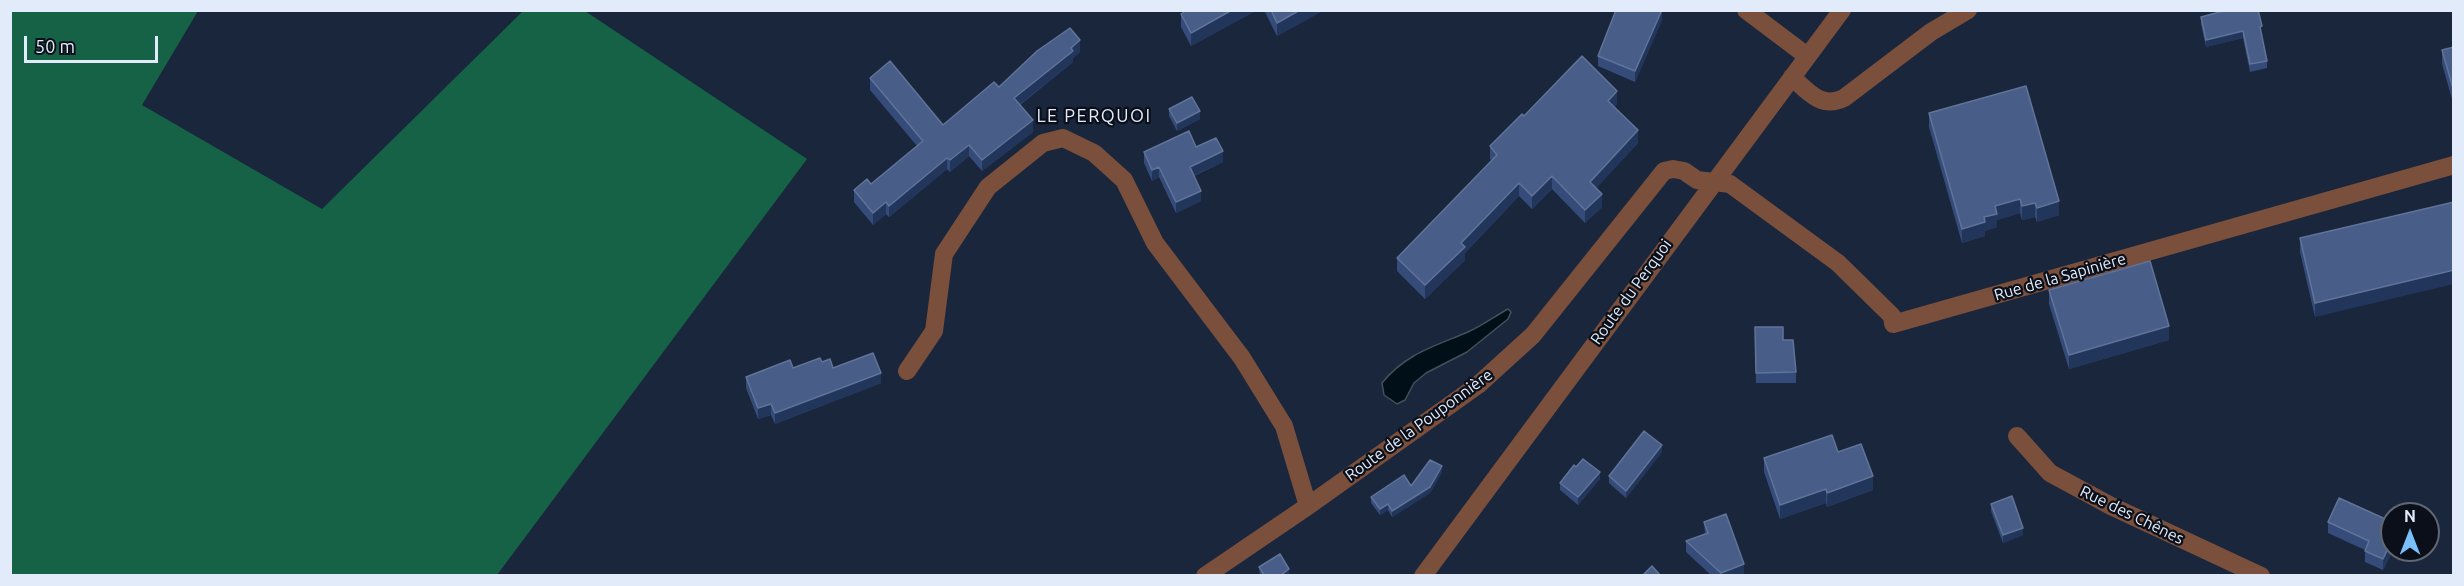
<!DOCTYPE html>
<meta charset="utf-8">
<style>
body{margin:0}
#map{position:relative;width:2464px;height:586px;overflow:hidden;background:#1a263c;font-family:Ubuntu,sans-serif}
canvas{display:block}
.frame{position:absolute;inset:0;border:12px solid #e2ebfa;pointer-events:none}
.north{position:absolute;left:2380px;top:502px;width:60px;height:60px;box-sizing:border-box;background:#0a0f19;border:2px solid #606773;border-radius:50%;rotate:0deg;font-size:16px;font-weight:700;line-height:24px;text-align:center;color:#e2ebfa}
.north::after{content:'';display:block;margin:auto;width:21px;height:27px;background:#79bff8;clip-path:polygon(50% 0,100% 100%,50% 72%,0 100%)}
.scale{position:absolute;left:24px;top:36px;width:134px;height:27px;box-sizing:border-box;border:3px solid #e2ebfa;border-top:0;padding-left:8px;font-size:18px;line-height:21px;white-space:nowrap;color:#e2ebfa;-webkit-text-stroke:4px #0a0f19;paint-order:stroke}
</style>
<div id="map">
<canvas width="2464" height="586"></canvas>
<div class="frame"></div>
<div class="north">N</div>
<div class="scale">50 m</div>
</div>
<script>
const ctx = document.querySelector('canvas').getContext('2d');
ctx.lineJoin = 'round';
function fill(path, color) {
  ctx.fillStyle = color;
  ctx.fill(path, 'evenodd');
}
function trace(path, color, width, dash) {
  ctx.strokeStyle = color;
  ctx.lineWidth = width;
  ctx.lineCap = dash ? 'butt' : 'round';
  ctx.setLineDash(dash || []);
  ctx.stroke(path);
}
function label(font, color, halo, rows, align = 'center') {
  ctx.font = font + ' Ubuntu,sans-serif';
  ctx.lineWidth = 4.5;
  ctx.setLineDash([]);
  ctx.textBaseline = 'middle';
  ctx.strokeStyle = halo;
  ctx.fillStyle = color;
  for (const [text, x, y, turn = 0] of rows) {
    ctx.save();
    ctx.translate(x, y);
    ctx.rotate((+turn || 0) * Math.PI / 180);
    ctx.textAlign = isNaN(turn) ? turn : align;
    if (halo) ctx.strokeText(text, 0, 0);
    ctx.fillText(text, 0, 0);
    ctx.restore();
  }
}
fill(new Path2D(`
 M10 11H198L142 105 322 209 523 11H585L807 159 497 575H11Z`), '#156246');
const water = new Path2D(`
 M1508 309 1511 312 1508 319 1467 352 1426 373 1414 383 1405 400 1397 404 1384 395 1382 383C1405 354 1435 346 1468 332 1482 326 1495 316 1508 309Z`);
fill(water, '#000f18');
trace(water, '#44515c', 1.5);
trace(new Path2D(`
 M1746 10 1807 56
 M1792 77C1808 92 1822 109 1844 98L1931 32 1968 10
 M907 371 934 331 944 254 988 187 1043 143 1063 138 1094 153 1124 180 1155 243 1242 358 1284 426 1308 506
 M2017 436 2050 473 2111 506 2261 576
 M1205 576 1308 506 1478 385 1533 335 1664 171 1673 169 1684 171 1697 180 1730 184 1838 263 1892 316 1893 324 2454 165
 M1423 576 1842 10`), '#7a4f3b', 18);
fill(new Path2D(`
 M1187 10H1257L1191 46 1181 27V14Z
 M1264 10H1324L1277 36Z
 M1662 10V20L1635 82 1598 66V56Z
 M2201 17 2262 33 2261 34 2267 61V68L2250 72 2243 38 2206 47 2201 24Z
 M2454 47V106L2442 64V50Z
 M1080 52 1073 58V62L1020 105 1033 132 982 171 969 156 950 172 947 169 889 217 886 214 873 225 854 202V190L871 184 917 146 870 90V78L943 125 999 87Z
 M1617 104 1614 107 1638 143 1596 188 1602 207 1585 223 1552 189 1532 209 1519 196 1465 253V260L1425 299 1397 271V258L1492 161 1490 159V146L1524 116Z
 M1169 109 1200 119 1177 131 1169 116Z
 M1929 113 2059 215 2037 222 2035 217 2022 220 2020 213 1997 220V227L1985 231V236L1962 243 1929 127Z
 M1144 152 1223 162 1194 176 1201 201 1176 213 1159 177 1152 181 1144 163Z
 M2454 202 2315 317 2300 252V238Z
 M2049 290 2169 340 2069 369 2049 304Z
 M1755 327 1783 340 1796 372V383H1756Z
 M822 362 833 368 881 383 775 424 771 415 758 419 746 388V377Z
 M1662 452 1626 498 1609 483V476Z
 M1838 452 1873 490 1827 507 1826 503 1780 519 1764 472V458Z
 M1576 467 1600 479 1578 505 1560 490V483Z
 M1442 472 1430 493 1392 517 1388 510 1380 515 1371 503V497L1411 486Z
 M1991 504 2023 535 2003 543 1991 511Z
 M1704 522 1744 575 1712 576 1686 552V541L1705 534Z
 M2328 522 2393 550 2383 570 2365 562V550L2328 533Z
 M1259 567 1289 576H1260Z`), '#354c7a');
fill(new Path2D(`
 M1232 10H1257L1191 46V33Z
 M1300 10H1324L1277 36V23Z
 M1662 10V20L1635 82V71Z
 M2243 31V38L2206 47V40Z
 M1080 40V52L1073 58V62L1014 109V98Z
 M1617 91V104L1608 114V101Z
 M1200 111V119L1177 131V123Z
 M1033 120V132L982 171V160Z
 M1638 130V143L1590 195V182Z
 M969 145V156L950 172V160Z
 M1223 151V162L1190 177V167Z
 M947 158V169L889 217V206Z
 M1159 167V177L1152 181V170Z
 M1552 176V189L1532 209V196Z
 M1519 183V196L1465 253V260L1425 299V285L1461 243Z
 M1201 191V201L1176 213V202Z
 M1602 194V207L1585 223V210Z
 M2020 199V213L1997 220V227L1985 231V236L1962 243V229L1984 217 1995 206Z
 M2059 201V215L2037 222V208Z
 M886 202V214L873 225V213Z
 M2035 203V217L2022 220V206Z
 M2454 270V284L2315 317V303Z
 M2169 326V340L2069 369V355Z
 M881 373V383L775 424V413Z
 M771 404V415L758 419V408Z
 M1662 445V452L1626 498V491Z
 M1442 466V472L1430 493 1392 517V511Z
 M1600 472V479L1578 505V497Z
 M1873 476V490L1827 507V493Z
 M1826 489V503L1780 519V505Z
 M1388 504V510L1380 515V509Z
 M2023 528V535L2003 543V535Z
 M2392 540 2393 550 2383 570V559Z
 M1744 564V575L1721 576V573Z
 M1289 569V576H1280Z`), '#22365b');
const building = new Path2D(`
 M1187 10H1232L1191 33 1181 14Z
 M1271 10H1300L1277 23Z
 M1616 10H1662L1635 71 1598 56Z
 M2227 10H2258L2262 26 2260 27 2267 61 2250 64 2243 31 2206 40 2201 17Z
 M1070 28 1080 40 1071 48 1073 51 1014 98 1033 120 982 160 969 145 950 160 947 158 889 206 886 202 873 213 854 190 867 179 871 184 923 141 870 78 890 61 943 125 994 82 999 87 1037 51Z
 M2454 47V92L2442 50Z
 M1582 56 1617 91 1608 101 1638 130 1590 182 1602 194 1585 210 1552 176 1532 196 1519 183 1461 243 1465 247 1425 285 1397 258 1497 155 1490 146 1522 114 1524 116Z
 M2026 86 2059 201 2037 208 2035 203 2022 206 2020 199 1995 206 1997 214 1984 217 1985 222 1962 229 1929 113Z
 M1192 97 1200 111 1177 123 1169 109Z
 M1189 131 1196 147 1216 138 1223 151 1190 167 1201 191 1176 202 1159 167 1152 170 1144 152Z
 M2454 202V270L2315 303 2300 238Z
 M2150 261 2169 326 2069 355 2049 290Z
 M1755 327H1783V340H1793L1796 372 1756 373Z
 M873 353 881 373 775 413 771 404 758 408 746 377 790 360 793 368 820 358 822 362 830 359 833 368Z
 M1644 431 1662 445 1626 491 1609 476Z
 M1832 435 1838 452 1861 444 1873 476 1827 493 1826 489 1780 505 1764 458Z
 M1583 459 1600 472 1578 497 1560 483 1574 465 1576 467Z
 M1430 460 1442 466 1430 487 1392 511 1388 504 1380 509 1371 497 1404 475 1411 486Z
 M2012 496 2023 528 2003 535 1991 504Z
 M2339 498 2392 522V540L2383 559 2365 551 2369 541 2328 522Z
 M1726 514 1744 564 1721 573 1686 541 1708 533 1704 522Z
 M1280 554 1289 569 1280 576H1265L1259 567Z
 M1652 566 1661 576H1642Z`);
fill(building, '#485d87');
trace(building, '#607399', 1.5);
label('16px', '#e2ebfa', '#0a0f19', [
 ["Rue de la Sapinière",2060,277,-16],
 ["Route du Perquoi",1631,292,-54],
 ["Route de la Pouponnière",1419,425,-36],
 ["Rue des Chênes",2132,515,26]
]);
ctx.letterSpacing = '1.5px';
label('18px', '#e2ebfa', '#0a0f19', [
 ["LE PERQUOI",1094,116]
]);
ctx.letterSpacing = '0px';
</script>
